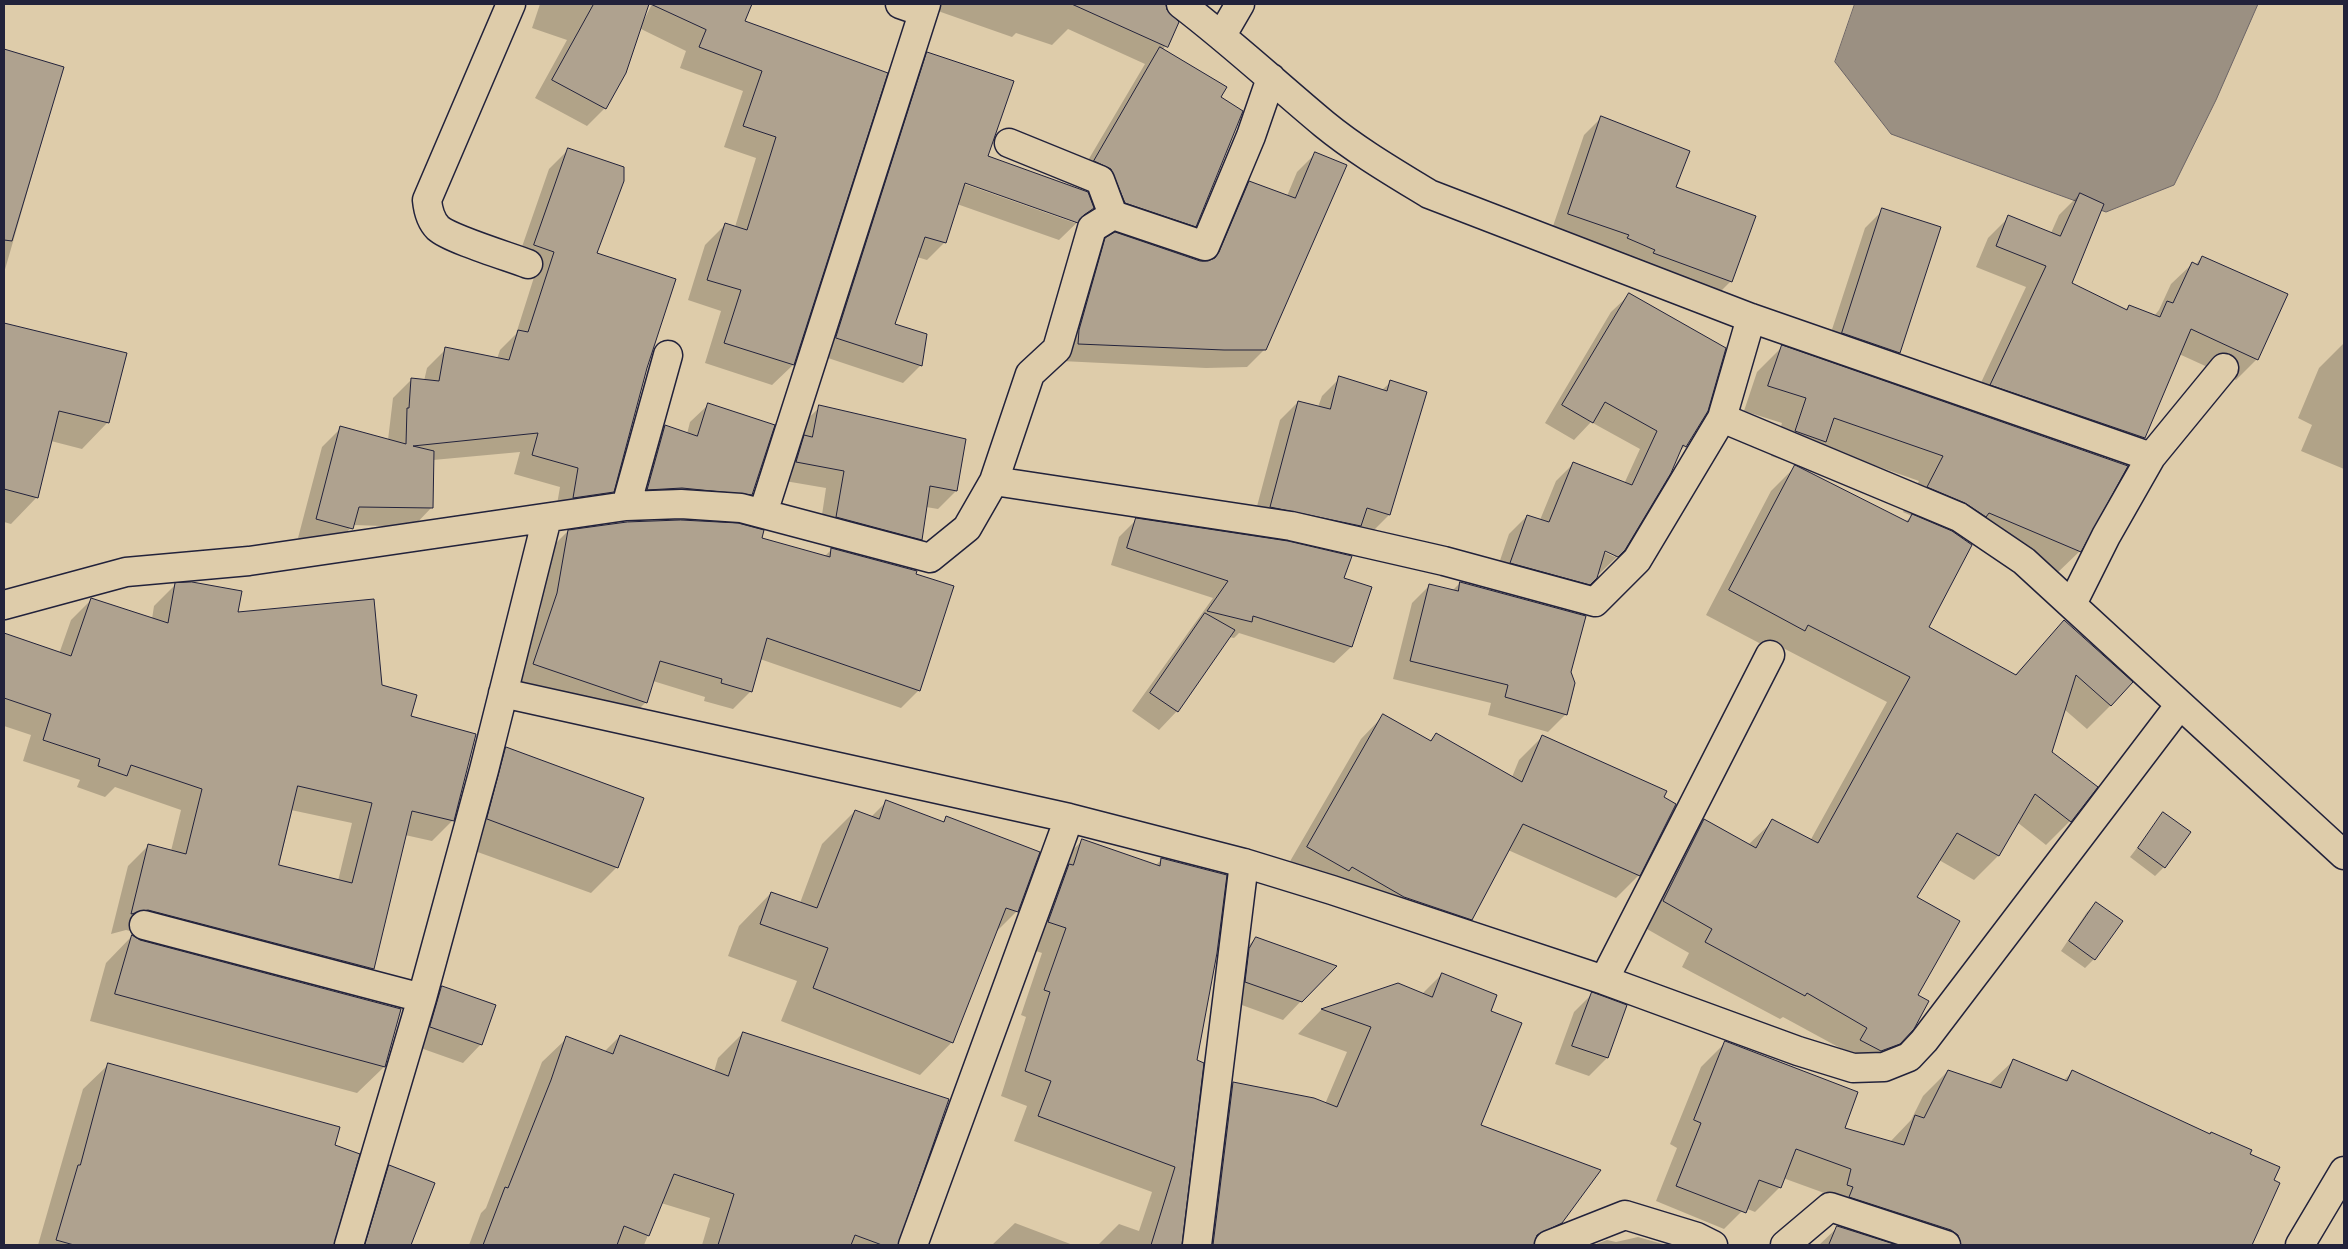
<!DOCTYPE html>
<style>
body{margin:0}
#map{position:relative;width:2348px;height:1249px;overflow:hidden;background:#deccaa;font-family:Pangolin,sans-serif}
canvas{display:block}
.frame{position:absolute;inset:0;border:5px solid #22223b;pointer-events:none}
</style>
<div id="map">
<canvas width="2348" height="1249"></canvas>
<div class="frame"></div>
</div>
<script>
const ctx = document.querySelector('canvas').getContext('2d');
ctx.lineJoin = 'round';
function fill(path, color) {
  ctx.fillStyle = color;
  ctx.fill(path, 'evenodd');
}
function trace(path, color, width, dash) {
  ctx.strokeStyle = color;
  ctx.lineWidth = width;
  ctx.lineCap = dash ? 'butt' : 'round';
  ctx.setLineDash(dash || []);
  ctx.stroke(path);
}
const water = new Path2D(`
 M1855 4H2258L2216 100 2174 185 2106 212 1891 134 1835 62Z`);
fill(water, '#9b9082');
trace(water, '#6b6466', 1);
fill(new Path2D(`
 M540 4H647L643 22 652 4H736L748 10 743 22 886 74 793 365 772 385 705 363 721 311 688 300 705 245 726 224 735 227 756 158 724 147 743 91 680 68 686 51 639 28 605 108 587 126 535 98 567 40 532 28Z
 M918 4H1210L1194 19 1165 7V10L1177 22 1163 50 1219 98 1195 226 1177 244 1094 187 1077 179 1145 64 1068 29 1052 45 1016 33 1012 37Z
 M4 51 63 68 4 273Z
 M928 53 986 157 1092 208 1059 240 957 204 945 242 927 260 917 257 894 325 921 365 903 383 819 355 910 71ZM960 180 1075 220V223L959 182Z
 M1602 117 1674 187 1731 281 1714 298 1551 232 1584 135Z
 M568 150 595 253 613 491 593 511 555 516 560 487 514 474 520 452 433 460 432 507 413 527 353 525 333 548 298 538 322 447 341 428 388 440 393 398 412 379 424 381 427 368 446 349 497 359 500 350 516 334 536 271 516 264 549 169Z
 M1315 154 1265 349 1247 367 1206 368 1061 361 1088 258 1106 239 1205 262 1231 200 1249 182 1287 196 1297 172Z
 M2080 194 2070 284 2125 310 2129 306 2154 316 2159 310 2171 284 2192 264 2195 265 2202 257 2257 359 2236 380 2179 354 2144 438 2123 459 1970 406 2026 287 1976 267 1988 238 2009 217 2051 233 2059 215Z
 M1883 210 1899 353 1881 371 1825 351 1865 228Z
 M1629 295 1685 446 1678 453 1624 550 1599 574 1597 573 1596 577 1571 602 1493 581 1509 534 1527 516 1540 520 1556 481 1574 463 1624 484 1640 449 1591 422 1574 440 1545 423 1611 312ZM1600 547 1615 555V557L1598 549Z
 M4 324 125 354 108 422 82 449 51 441 37 497 11 524 4 522Z
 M2344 343V469L2301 451 2312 425 2298 418 2319 368Z
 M1782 347 2126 466 2080 551 2054 576 1964 537 1962 539 1927 628 2014 676 2064 622 2111 705 2087 729 2064 709 2051 752 2070 821 2046 845 2017 822 1998 856 1974 880 1939 860 1916 898V995L1899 1043 1875 1067 1783 1017 1780 1019 1682 967 1689 953 1640 925 1680 845 1704 821 1748 845 1773 821 1810 841 1887 702 1785 649 1780 654 1706 615 1771 491 1795 467 1905 522 1912 516 1903 512 1919 481 1820 446 1800 466 1771 456 1782 423 1744 411 1757 372Z
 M1340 378 1382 390 1391 382 1389 515 1371 533 1252 525 1280 420 1298 402 1318 407 1322 396Z
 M709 404 751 494 733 512 630 507 647 445 665 427 687 434 690 422Z
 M820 407 956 491 938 509 926 507 920 539 902 557 819 535 826 488 779 480 801 425Z
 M1136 520 1370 588 1351 647 1334 663 1239 633 1234 638 1229 637 1177 711 1159 730 1132 711 1213 598 1111 565 1119 537Z
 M568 531 760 539 824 557 832 549 919 690 901 708 760 659 751 691 733 709 704 701 705 697 653 681 646 702 628 720 516 681 540 612 550 549Z
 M1460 583 1569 672 1566 714 1548 732 1488 715 1491 703 1393 679 1412 603 1430 585 1452 591Z
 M175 585 381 686 409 716 453 820 432 841 405 835 373 969 352 990 126 930 111 934 128 866 149 845 171 851 181 810 115 787 105 797 77 787 80 780 23 761 31 735 4 726V635L59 654 71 620 92 599 152 619 154 606ZM291 810 352 823 338 881 277 866Z
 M1383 716 1429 742 1436 734 1512 777 1519 760 1542 737 1639 875 1616 898 1508 850 1471 919 1448 942 1285 870 1361 739Z
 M506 749 617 867 591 893 461 846 480 775Z
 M887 801 942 822 947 818 1017 911 994 934 952 1042 920 1075 781 1021 797 981 728 956 739 926 771 893 800 903 822 844 855 811 871 817Z
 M2164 813V867L2155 876 2130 857Z
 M1082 841 1155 866 1162 859 1196 1061 1181 1245H1098L1119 1224 1139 1231 1152 1192 1014 1141 1027 1106 1001 1096 1026 1017 1021 1015 1042 953 1024 947 1057 865Z
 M2096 903 2094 959 2085 968 2061 951 2087 912Z
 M132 936 384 1067 357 1093 90 1021 106 963Z
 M1256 938 1301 1001 1283 1020 1228 1000 1238 956Z
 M1442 974 1489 1012 1479 1126 1561 1222 1538 1245H1192L1208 1108 1233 1083 1325 1104 1347 1052 1298 1034 1321 1010 1398 985 1422 994Z
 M442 988 481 1044 463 1063 412 1045 424 1006Z
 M1592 994 1626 1006 1607 1058 1589 1076 1555 1064 1574 1012Z
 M743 1033 897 1239V1245H702L710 1218 661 1203 644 1245H469L481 1213 486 1208 542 1062 567 1038 604 1052 620 1036 714 1072 718 1058Z
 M1726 1042 1844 1129 1890 1142 1911 1120 1923 1096 1948 1071 1988 1085 2013 1061 2063 1081 2072 1072 2248 1154 2272 1180 2279 1183 2250 1245H1819L1839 1226 1825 1221 1827 1194 1783 1178 1780 1187 1755 1212 1745 1208 1724 1229 1656 1201 1677 1148 1670 1144 1701 1067Z
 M108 1065 334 1145 333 1245H38L83 1089Z
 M389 1167 434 1184 410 1245H349L364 1191Z
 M1015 1223 1073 1245H992Z
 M1638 1237 1666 1245H1594L1607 1240 1616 1242Z`), '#0003');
const building = new Path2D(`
 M594 4H649L626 73 606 109 552 80Z
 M651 4H752L745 21 888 73 794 365 724 343 741 290 707 280 725 223 747 230 776 137 743 126 762 71 699 47 706 30Z
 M1072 4H1166L1167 10 1179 22 1168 47Z
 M1160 47 1227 87 1221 97 1243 111 1196 227 1125 203 1111 169 1094 161Z
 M4 49 64 67 12 241 4 240Z
 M927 52 1014 81 988 156 1088 192 1094 208 1084 215 1078 223 965 183 946 243 925 237 895 324 927 334 922 366 836 338Z
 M1601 116 1690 151 1676 187 1756 216 1732 282 1653 253 1655 250 1627 238 1629 235 1568 214Z
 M568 148 624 167V181L597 253 676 279 647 368 614 492 573 498 578 468 532 455 538 433 413 446 434 451 433 508 359 507 353 529 316 519 340 426 406 444 407 408H409L411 378 439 381 445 347 509 360 518 330 528 332 554 252 534 245Z
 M1315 152 1347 165 1266 350H1224L1078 344 1079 330 1105 238 1115 232 1200 261H1208L1215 258 1219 252 1249 181 1295 198Z
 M2080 193 2104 204 2072 283 2127 310 2129 305 2160 317 2167 301 2173 303 2192 262 2198 265 2202 256 2288 294 2258 360 2191 329 2145 438 1990 385 2046 266 1996 246 2008 215 2060 236Z
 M1882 208 1941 227 1900 353 1842 333Z
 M1629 293 1726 348 1708 411 1686 447 1683 445 1671 473 1625 550 1618 557 1605 551 1597 578 1590 585 1510 563 1527 515 1549 522 1573 462 1632 485 1657 431 1605 402 1593 423 1562 405Z
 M4 323 127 353 109 423 59 411 38 498 4 489Z
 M1782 345 2128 466 2081 552 1989 513 1986 517 1965 503 1927 487 1943 456 1834 418 1826 442 1795 431 1806 398 1768 386Z
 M1339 376 1387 391 1390 380 1427 392 1390 515 1367 508 1361 526 1270 507 1298 401 1330 409Z
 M708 403 775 425 752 495 682 488 647 490 665 425 697 436Z
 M819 405 966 439 957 491 930 486 922 540 836 517 844 471 796 462 804 435 812 437Z
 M1795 465 1908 522 1912 514 1952 531 1972 545 1929 627 2016 675 2064 620 2133 682 2111 706 2076 675 2052 752 2098 787 2071 822 2035 794 1999 856 1957 833 1917 897 1960 921 1918 995 1929 1001 1914 1029 1900 1044 1881 1051 1860 1040 1867 1028 1807 993 1805 996 1705 942 1712 929 1663 901 1704 819 1756 848 1772 819 1818 843 1910 677 1808 625 1805 631 1729 590Z
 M1136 518 1288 541 1352 556 1344 578 1372 587 1352 647 1253 616 1252 622 1207 611 1228 581 1127 548Z
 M681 520 738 523 764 530 762 538 830 557 831 548 917 571 916 574 954 586 920 691 767 638 752 692 721 683 722 679 660 661 647 703 533 664 557 593 568 530 627 522Z
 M192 582 242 591 238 612 374 599 382 685 417 695 411 716 476 734 454 821 412 811 374 969 148 910 131 914 148 844 186 854 202 789 131 765 127 776 98 766 100 759 43 740 51 714 4 698V633L71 656 91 598 168 623 175 583ZM298 786 372 803 352 883 279 865Z
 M1460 582 1586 616 1571 672 1575 683 1567 715 1505 697 1508 685 1410 661 1429 584 1458 591Z
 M1205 613 1235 630 1178 712 1150 693Z
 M1383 714 1431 741 1436 733 1522 782 1542 735 1667 791 1664 797 1676 804 1640 876 1523 824 1472 920 1404 897 1352 867 1349 871 1307 847Z
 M506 747 644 798 618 868 487 819Z
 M886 800 944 822 946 816 1040 852 1018 912 1006 908 953 1043 813 988 828 948 760 924 771 892 817 908 855 810 879 819Z
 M2163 812 2191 832 2165 868 2138 848Z
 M1082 839 1160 866 1161 858 1227 875 1217 953 1197 1060 1204 1063 1182 1245H1151L1175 1167 1038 1116 1051 1081 1025 1071 1050 992 1044 990 1066 928 1048 922 1069 864 1073 865Z
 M2096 902 2123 921 2095 960 2069 941Z
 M132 935 140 940 401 1009 385 1067 115 994Z
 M1256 937 1337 966 1302 1002 1245 982 1249 949Z
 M1442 973 1497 995 1491 1011 1522 1023 1481 1125 1601 1170 1562 1223 1537 1235 1534 1245H1213L1233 1082 1314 1098 1337 1107 1371 1027 1321 1009 1398 983 1432 997Z
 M442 986 496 1005 482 1045 430 1027Z
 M1592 992 1627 1005 1608 1058 1572 1046Z
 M743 1032 949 1099 898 1245H882L855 1235 851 1245H718L734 1194 674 1174 649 1236 624 1226 617 1245H483L505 1187 508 1188 551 1080 566 1036 613 1054 620 1035 728 1076Z
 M1725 1041 1858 1092 1845 1128 1904 1145 1915 1115 1924 1118 1948 1070 2001 1088 2013 1059 2067 1081 2072 1070 2210 1134 2211 1132 2252 1150 2250 1154 2280 1167 2274 1180 2280 1183 2252 1245H1961L1958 1235 1951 1230 1849 1197 1853 1187 1847 1185 1851 1169 1796 1149 1781 1188 1759 1180 1746 1213 1676 1186 1701 1123 1694 1120Z
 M108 1063 340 1127 335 1145 360 1154 334 1245H74L56 1240 78 1165H80Z
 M389 1165 435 1183 411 1245H365Z
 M1837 1226 1897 1245H1829Z`);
fill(building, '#afa28f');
trace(building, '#22223b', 1);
const minor = new Path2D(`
 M511 4 427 200C428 210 430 220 438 228 450 239 510 257 528 264
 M900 4 923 12
 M1181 4C1231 42 1276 84 1324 124 1357 151 1393 172 1429 194L1751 318 2151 457 2224 368
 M1222 35 1240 4
 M1009 143 1100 180 1113 215 1205 246 1251 136 1271 78
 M1722 418 1959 517 2024 561 2344 855
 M994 481 1291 526 1444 561 1595 602 1637 560 1722 418 1751 318
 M626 506 668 355
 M763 513 926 4
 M2072 604 2106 536 2151 457
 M4 605 126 572 249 561 626 506 681 504 741 508 930 558 967 528 994 481 1030 374 1057 349 1092 228 1113 215
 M503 693 1069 818 1244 863 1332 890 1604 980 1798 1051 1853 1068 1884 1067 1909 1057 1924 1041 2179 706
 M144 925 422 998
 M1604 980 1770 655
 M349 1245 422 998 484 770 547 518
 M913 1245 1069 818
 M1197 1245 1244 863
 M1549 1245 1625 1215 1697 1237 1713 1245
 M1785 1245 1830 1207 1946 1245
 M2300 1245 2344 1171`);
trace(minor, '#22223b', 31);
trace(minor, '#deccaa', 28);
</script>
